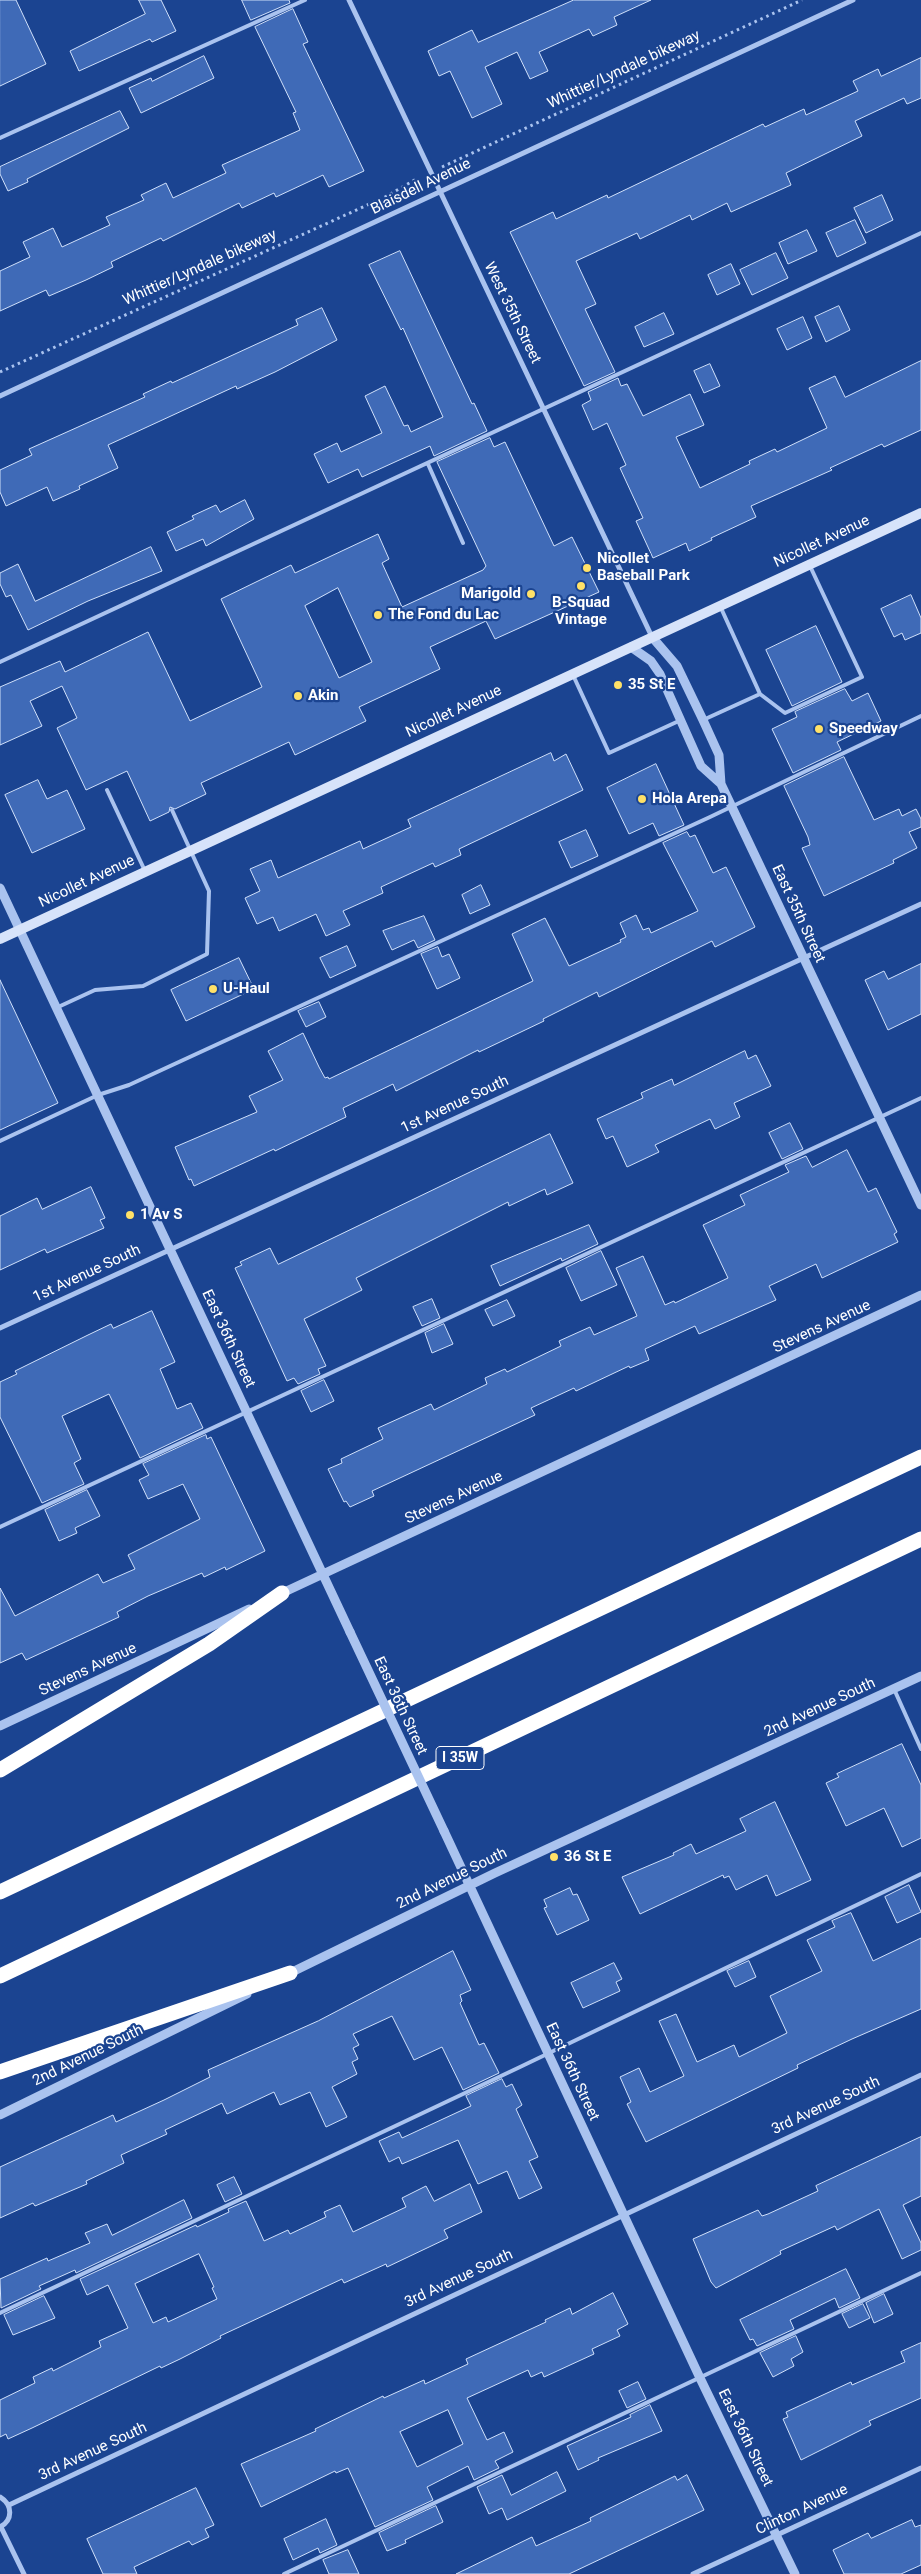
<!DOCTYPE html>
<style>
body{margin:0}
canvas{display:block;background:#1b4491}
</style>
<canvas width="921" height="2574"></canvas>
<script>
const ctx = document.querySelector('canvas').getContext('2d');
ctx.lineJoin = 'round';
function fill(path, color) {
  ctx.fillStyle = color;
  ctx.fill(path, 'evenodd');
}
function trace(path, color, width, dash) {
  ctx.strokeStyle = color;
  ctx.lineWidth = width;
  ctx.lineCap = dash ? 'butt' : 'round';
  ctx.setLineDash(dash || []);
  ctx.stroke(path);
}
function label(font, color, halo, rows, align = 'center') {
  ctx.font = font + ' Roboto,sans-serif';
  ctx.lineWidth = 4.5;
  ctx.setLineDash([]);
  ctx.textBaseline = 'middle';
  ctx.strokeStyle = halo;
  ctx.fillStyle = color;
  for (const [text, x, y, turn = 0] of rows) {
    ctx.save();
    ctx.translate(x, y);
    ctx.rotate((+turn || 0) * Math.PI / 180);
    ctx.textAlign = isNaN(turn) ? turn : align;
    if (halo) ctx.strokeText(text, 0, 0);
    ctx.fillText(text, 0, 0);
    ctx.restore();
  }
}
const building = new Path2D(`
 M0 0H16L46 64 0 86Z
 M139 0H161L176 31 152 42 150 39 79 71 70 51 145 14Z
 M242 0H289L290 3 251 20Z
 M574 0H651L614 17 617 25 593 36 589 29 539 52 548 71 530 79 517 52 485 67 502 104 472 118 450 71 439 76 428 51 472 30 478 42Z
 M293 9 308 42 303 44 364 171 329 187 323 175 276 197 274 193 242 208 239 203 163 241 161 238 111 262 113 267 86 280 49 296 46 290 0 311V271L30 257 23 242 53 228 62 247 110 225 106 217 144 200 141 195 166 183 173 198 226 173 222 165 300 130 293 113 296 112 255 27Z
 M204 56 214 78 141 113 129 88 151 78 152 81Z
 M921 58V98L907 104 904 98 855 121 862 136 786 173 791 185 731 212 727 203 692 220 690 215 640 239 637 233 576 261 596 304 585 309 615 372 584 386 510 232 553 212 556 219 607 195 608 198 763 124 765 127 804 109 806 115 858 91 853 81 878 69 881 76Z
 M120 111 129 128 27 179 28 182 8 191 0 174V167Z
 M882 195 893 220 866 233 854 208Z
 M855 220 866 243 837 257 826 233Z
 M807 230 817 251 788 264 779 243Z
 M400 251 472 404 474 403 487 431 434 456 430 446 362 477 358 469 328 483 314 454 337 443 341 452 382 433 365 396 385 386 404 426 408 425 411 432 443 417 403 328 401 330 369 265Z
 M776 253 788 278 752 295 740 270Z
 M731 264 740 284 717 295 708 275Z
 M839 306 850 330 826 342 815 317Z
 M322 308 337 340 275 372 237 389 236 386 108 445 118 468 79 486 80 489 53 501 47 487 6 506 0 492V470L32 455 29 449 145 397 143 394 171 381 172 383 298 325 296 320Z
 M664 313 674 334 644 347 635 327Z
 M803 317 812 338 787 350 777 329Z
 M921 361V430L884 447 882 444 830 468 832 470 751 506 756 517 711 538 712 540 689 551 686 543 653 558 636 521 643 518 620 468 626 465 607 423 593 430 582 405 591 400 588 392 618 378 621 386 627 384 643 416 690 394 704 425 676 437 700 488 750 464 749 461 775 449 777 452 827 428 809 388 835 376 845 397Z
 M710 364 720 386 704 393 694 371Z
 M490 438 494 447 505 442 554 546 572 537 599 592 495 639 486 621 430 647 440 669 359 707 366 721 295 755 289 742 201 783 206 794 175 809 170 807 169 812 150 821 127 771 86 790 57 728 77 718 62 686 30 701 42 726 0 745V687L60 661 65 672 148 632 190 721 262 687 221 599 291 565 295 573 378 534 389 559 382 563 402 607 483 570 486 566 437 462ZM338 588 372 662 339 678 305 606Z
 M245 500 254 519 206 546 203 539 176 551 167 532 194 519 192 516 216 505 220 512Z
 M151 547 162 571 88 601 28 630 11 595 6 597 0 584V573L18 564 35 601Z
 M911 595 921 618V633L905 640 902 633 894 637 881 609Z
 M816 626 842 682 792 706 766 650Z
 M845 689 852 701 868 693 881 721 837 742 841 750 793 773 772 729 797 717 795 712Z
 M551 753 554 761 566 754 583 790 459 849 461 855 435 867 433 863 381 887 383 893 343 911 350 925 326 936 316 914 279 931 273 917 257 924 245 898 260 891 250 869 271 860 278 878 360 841 363 849 411 827 408 820Z
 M844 757 874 820 899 809 902 816 916 809 921 819V827L909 832 917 848 893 860 894 863 824 896 802 848 810 845 808 837 784 786Z
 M656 764 684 825 659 836 653 823 629 834 607 788Z
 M38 780 47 799 67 790 85 829 32 853 5 795Z
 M586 830 598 856 571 868 559 842Z
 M687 832 690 837 695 835 713 873 726 867 755 927 715 947 712 941 599 997 597 992 543 1019 544 1021 479 1052 478 1050 396 1091 393 1084 343 1108 346 1117 275 1151 274 1149 194 1186 191 1179 189 1180 175 1147 257 1112 249 1096 283 1080 268 1051 303 1033 319 1067 325 1078 328 1077 329 1079 533 981 512 934 545 918 569 966 621 942 620 940 626 937 620 923 636 915 643 930 649 928 651 933 698 911 663 843Z
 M481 885 490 905 470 914 462 895Z
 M424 916 435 940 418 948 414 940 392 950 383 931Z
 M347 946 356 966 330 978 320 958Z
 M438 947 442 957 449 954 460 978 437 989 421 954Z
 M239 958 254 989 186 1021 171 990Z
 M921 964V1014L888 1030 865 980 884 971 888 979Z
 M0 980 58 1103 0 1130Z
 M319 1002 326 1017 306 1027 298 1011Z
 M745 1051 748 1059 756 1055 771 1086 734 1103 740 1117 715 1129 710 1119 655 1145 659 1152 627 1167 613 1136 606 1139 597 1119 643 1098 641 1093 672 1079 674 1085Z
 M790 1123 803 1149 782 1159 769 1133Z
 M550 1134 573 1183 547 1195 545 1189 509 1206 508 1202 356 1278 362 1290 304 1319 326 1366 318 1369 320 1374 298 1384 294 1378 287 1381 235 1268 242 1265 240 1262 270 1248 278 1264Z
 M847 1150 868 1192 876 1188 897 1232 894 1234 898 1242 822 1278 816 1264 769 1286 776 1300 699 1334 695 1326 645 1349 649 1360 630 1368 629 1366 576 1391 574 1388 531 1408 535 1415 372 1491 374 1496 350 1507 346 1501 344 1502 328 1469 342 1463 341 1459 383 1439 378 1428 431 1404 434 1410 487 1384 485 1378 505 1369 507 1372 561 1346 559 1341 590 1327 594 1335 637 1316 616 1268 643 1256 665 1305 674 1301 675 1303 728 1278 703 1225 745 1205 740 1195 789 1172 785 1165 806 1156 812 1167Z
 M91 1187 105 1218 100 1220 104 1228 47 1253 45 1249 0 1270V1216L37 1198 42 1209Z
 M589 1225 598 1244 562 1261 561 1258 500 1286 491 1266Z
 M601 1251 617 1285 581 1301 566 1268Z
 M432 1299 440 1318 422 1326 413 1307Z
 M507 1300 515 1316 493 1326 485 1310Z
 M152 1311 175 1362 160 1369 177 1409 191 1403 203 1428 140 1458 109 1394 62 1416 81 1459 74 1463 84 1484 42 1503 0 1417V1382L17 1374 15 1371 88 1335 111 1324 113 1328Z
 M444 1324 453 1344 432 1353 425 1333Z
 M324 1380 334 1401 311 1412 301 1391Z
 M206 1435 207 1439 211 1437 265 1551 226 1570 225 1567 204 1577 202 1573 148 1596 117 1612 119 1617 26 1660 22 1653 0 1663V1588L15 1616 98 1574 103 1583 135 1569 128 1555 200 1519 183 1484 148 1499 139 1480 149 1475 143 1464Z
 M87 1490 100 1516 75 1528 77 1533 59 1541 45 1510Z
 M902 1744 921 1785V1838L902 1847 884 1808 846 1826 826 1783 839 1777 837 1774Z
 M775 1802 811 1880 776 1896 767 1875 736 1890 729 1876 724 1878 723 1875 640 1914 622 1877 674 1855 673 1853 691 1844 696 1854 746 1831 740 1819Z
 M909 1885 921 1912 897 1923 885 1897Z
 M570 1888 573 1895 577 1894 589 1920 557 1935 544 1908 547 1907 544 1900Z
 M851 1913 873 1961 921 1938V2009L852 2039 797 2065 798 2068 646 2142 627 2104 631 2102 620 2077 639 2068 650 2092 684 2076 659 2021 676 2014 697 2062 734 2045 739 2057 787 2033 770 1996 822 1971 807 1940 835 1927 832 1921Z
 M453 1951 471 1990 460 1995 462 2001 460 2003 479 2045 484 2043 499 2073 463 2090 442 2047 414 2060 392 2016 353 2034 359 2045 353 2048 358 2059 352 2062 357 2074 332 2087 347 2117 326 2127 310 2092 280 2105 274 2092 227 2114 222 2103 165 2130 167 2134 121 2155 124 2163 86 2181 87 2184 35 2206 33 2203 0 2218V2167L113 2115 116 2122 164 2100 210 2077 208 2070 318 2021Z
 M749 1961 756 1977 735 1987 727 1971Z
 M614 1963 622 1979 616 1982 620 1991 583 2008 571 1983Z
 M502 2079 506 2087 512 2084 522 2105 516 2109 538 2157 529 2161 542 2188 519 2199 507 2171 478 2184 458 2140 402 2164 399 2157 389 2162 379 2141 399 2132 402 2138 471 2106 466 2096Z
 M921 2137V2196L903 2205 921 2243V2250L902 2259 879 2209 837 2230 835 2226 780 2251 781 2254 716 2288 711 2282 693 2239 758 2210 762 2216 768 2214 818 2191 816 2186Z
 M234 2177 242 2194 225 2202 217 2185Z
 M470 2184 482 2212 444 2230 448 2238 387 2267 386 2264 344 2283 342 2279 220 2336 221 2338 180 2359 161 2368 160 2366 32 2428 8 2439 6 2434 0 2437V2400L35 2383 33 2377 52 2368 53 2371 101 2347 99 2341 128 2328 108 2285 87 2295 80 2279 196 2225 197 2227 229 2212 228 2209 246 2201 264 2241 288 2230 290 2234 326 2217 324 2212 340 2205 353 2232 406 2207 402 2198 426 2186 434 2201ZM199 2254 214 2287 212 2288 217 2299 168 2322 166 2317 153 2323 135 2284Z
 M184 2200 192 2218 76 2273 75 2270 39 2286 41 2289 1 2308 0 2279 47 2258 48 2261 90 2243 85 2233 107 2224 112 2235Z
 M846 2269 860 2298 839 2308 835 2298 790 2320 794 2329 757 2346 753 2339 750 2340 740 2320Z
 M613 2293 628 2324 617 2330 620 2336 592 2349 594 2354 544 2377 542 2372 531 2377 528 2370 467 2398 487 2440 504 2432 513 2452 495 2461 499 2468 474 2480 468 2466 427 2487 433 2500 375 2527 348 2468 336 2473 335 2471 261 2507 241 2464 316 2431 315 2429 383 2396 384 2398 424 2380 425 2384 468 2364 466 2359 546 2322 545 2320 570 2308 572 2314ZM448 2410 463 2444 417 2467 400 2432Z
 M884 2294 893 2314 874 2323 866 2303Z
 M44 2296 55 2318 13 2335 4 2315Z
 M863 2304 870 2318 849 2328 842 2314Z
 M796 2336 803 2352 791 2359 794 2366 773 2377 760 2353Z
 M921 2343V2398L869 2421 871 2425 801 2460 783 2419 788 2417 786 2412 851 2382 852 2385 905 2362 901 2352Z
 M638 2382 646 2399 627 2408 619 2391Z
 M650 2405 662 2431 598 2458 599 2460 578 2470 567 2446 631 2417 630 2415Z
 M557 2472 566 2491 507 2520 502 2508 489 2514 477 2487 502 2475 511 2495Z
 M687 2475 704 2510 569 2574H456L532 2537 536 2546 591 2521 590 2518 675 2476 677 2480Z
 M196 2488 214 2525 205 2529 209 2537 192 2545 189 2541 134 2567 137 2574H103L87 2539Z
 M436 2506 443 2522 405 2540 406 2543 387 2551 379 2533Z
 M326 2519 337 2545 320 2553 318 2548 293 2560 284 2539Z
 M912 2520 915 2527 921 2525V2565L901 2574H844L833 2550 868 2533 871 2538Z
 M348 2550 359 2574H329L323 2560Z`);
fill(building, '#3f6ab7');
trace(building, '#d0e0fa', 1);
trace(new Path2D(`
 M442 167 802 0
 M0 372 385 197 418 178`), '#aac3ef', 3, [2.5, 4]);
trace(new Path2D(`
 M0 138 305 0
 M428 464 463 543
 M0 662 921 233
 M573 675 609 753 681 720
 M760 694 785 713 862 677 810 566
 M703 720 760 694 721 608
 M107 790 145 871
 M56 1008 95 990 143 986 207 954 209 891 172 810
 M0 1141 98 1095 129 1085 710 817 921 716
 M0 1527 921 1098
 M894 1689 921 1749
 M0 2313 520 2067 921 1874
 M284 2574 921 2273`), '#aac3ef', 4);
trace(new Path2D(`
 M349 0 652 637
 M0 396 853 0
 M0 1328 921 904
 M0 2497C13 2505 13 2520 0 2527
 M9 2505 921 2075
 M1 2527 24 2574
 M693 2574 921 2468`), '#aac3ef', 5);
trace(new Path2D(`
 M652 637 677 666 703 720 719 755 721 784 921 1205
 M631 647 651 661 660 674 701 766 721 784
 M0 888 350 1632
 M278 1595 921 1295
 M0 1726 249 1609
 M444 1831 700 2378 795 2574
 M288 1974 495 1873 921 1676
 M0 2115 247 1994`), '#aac3ef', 9);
trace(new Path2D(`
 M0 939 921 513`), '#d7e3fa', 10);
trace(new Path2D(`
 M0 1770 209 1644 282 1593
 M0 1892 921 1457
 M0 1976 921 1539
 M0 2072 290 1973`), '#fff', 15);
trace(new Path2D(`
 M350 1632 444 1831`), '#aac3ef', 9);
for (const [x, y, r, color] of [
 [587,568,5,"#ffe168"],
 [581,586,5,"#ffe168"],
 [531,594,5,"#ffe168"],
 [378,615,5,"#ffe168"],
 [618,685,5,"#ffe168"],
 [298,696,5,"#ffe168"],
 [819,729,5,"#ffe168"],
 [642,799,5,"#ffe168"],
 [213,989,5,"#ffe168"],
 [130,1215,5,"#ffe168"],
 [554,1857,5,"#ffe168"]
]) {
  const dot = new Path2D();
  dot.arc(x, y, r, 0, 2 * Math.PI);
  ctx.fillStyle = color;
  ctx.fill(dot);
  trace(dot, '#1b4491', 2);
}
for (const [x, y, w] of [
 [460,1758,48]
]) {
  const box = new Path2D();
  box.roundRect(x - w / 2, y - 11.5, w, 23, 4);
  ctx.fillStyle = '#1b4491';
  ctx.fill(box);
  trace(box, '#fff', 1);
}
label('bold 14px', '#fff', null, [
 ["I 35W",460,1758]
]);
label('15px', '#fff', '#1b4491', [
 ["Whittier/Lyndale bikeway",624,70,-25],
 ["Blaisdell Avenue",421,187,-26],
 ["Whittier/Lyndale bikeway",200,268,-24],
 ["West 35th Street",512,313,64],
 ["Nicollet Avenue",822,542,-25],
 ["Nicollet Avenue",454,712,-25],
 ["Nicollet Avenue",87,882,-25],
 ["East 35th Street",798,914,65],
 ["1st Avenue South",455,1105,-25],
 ["1st Avenue South",87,1274,-25],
 ["Stevens Avenue",822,1327,-25],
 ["East 36th Street",228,1339,65],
 ["Stevens Avenue",454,1498,-25],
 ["Stevens Avenue",88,1670,-25],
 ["East 36th Street",400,1706,65],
 ["2nd Avenue South",820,1708,-25],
 ["2nd Avenue South",452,1879,-26],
 ["2nd Avenue South",88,2056,-26],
 ["East 36th Street",572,2072,65],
 ["3rd Avenue South",826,2106,-25],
 ["3rd Avenue South",459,2279,-25],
 ["East 36th Street",745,2438,64],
 ["3rd Avenue South",93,2452,-25],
 ["Clinton Avenue",802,2510,-25]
]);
label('bold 15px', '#fff', '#1b4491', [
 ["Nicollet",597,559],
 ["Baseball Park",597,576],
 ["Marigold",521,594,"right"],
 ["B-Squad",581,603,"center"],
 ["Vintage",581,620,"center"],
 ["The Fond du Lac",388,615],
 ["35 St E",628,685],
 ["Akin",308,696],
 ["Speedway",829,729],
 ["Hola Arepa",652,799],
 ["U-Haul",223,989],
 ["1 Av S",140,1215],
 ["36 St E",564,1857]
], 'left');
</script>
